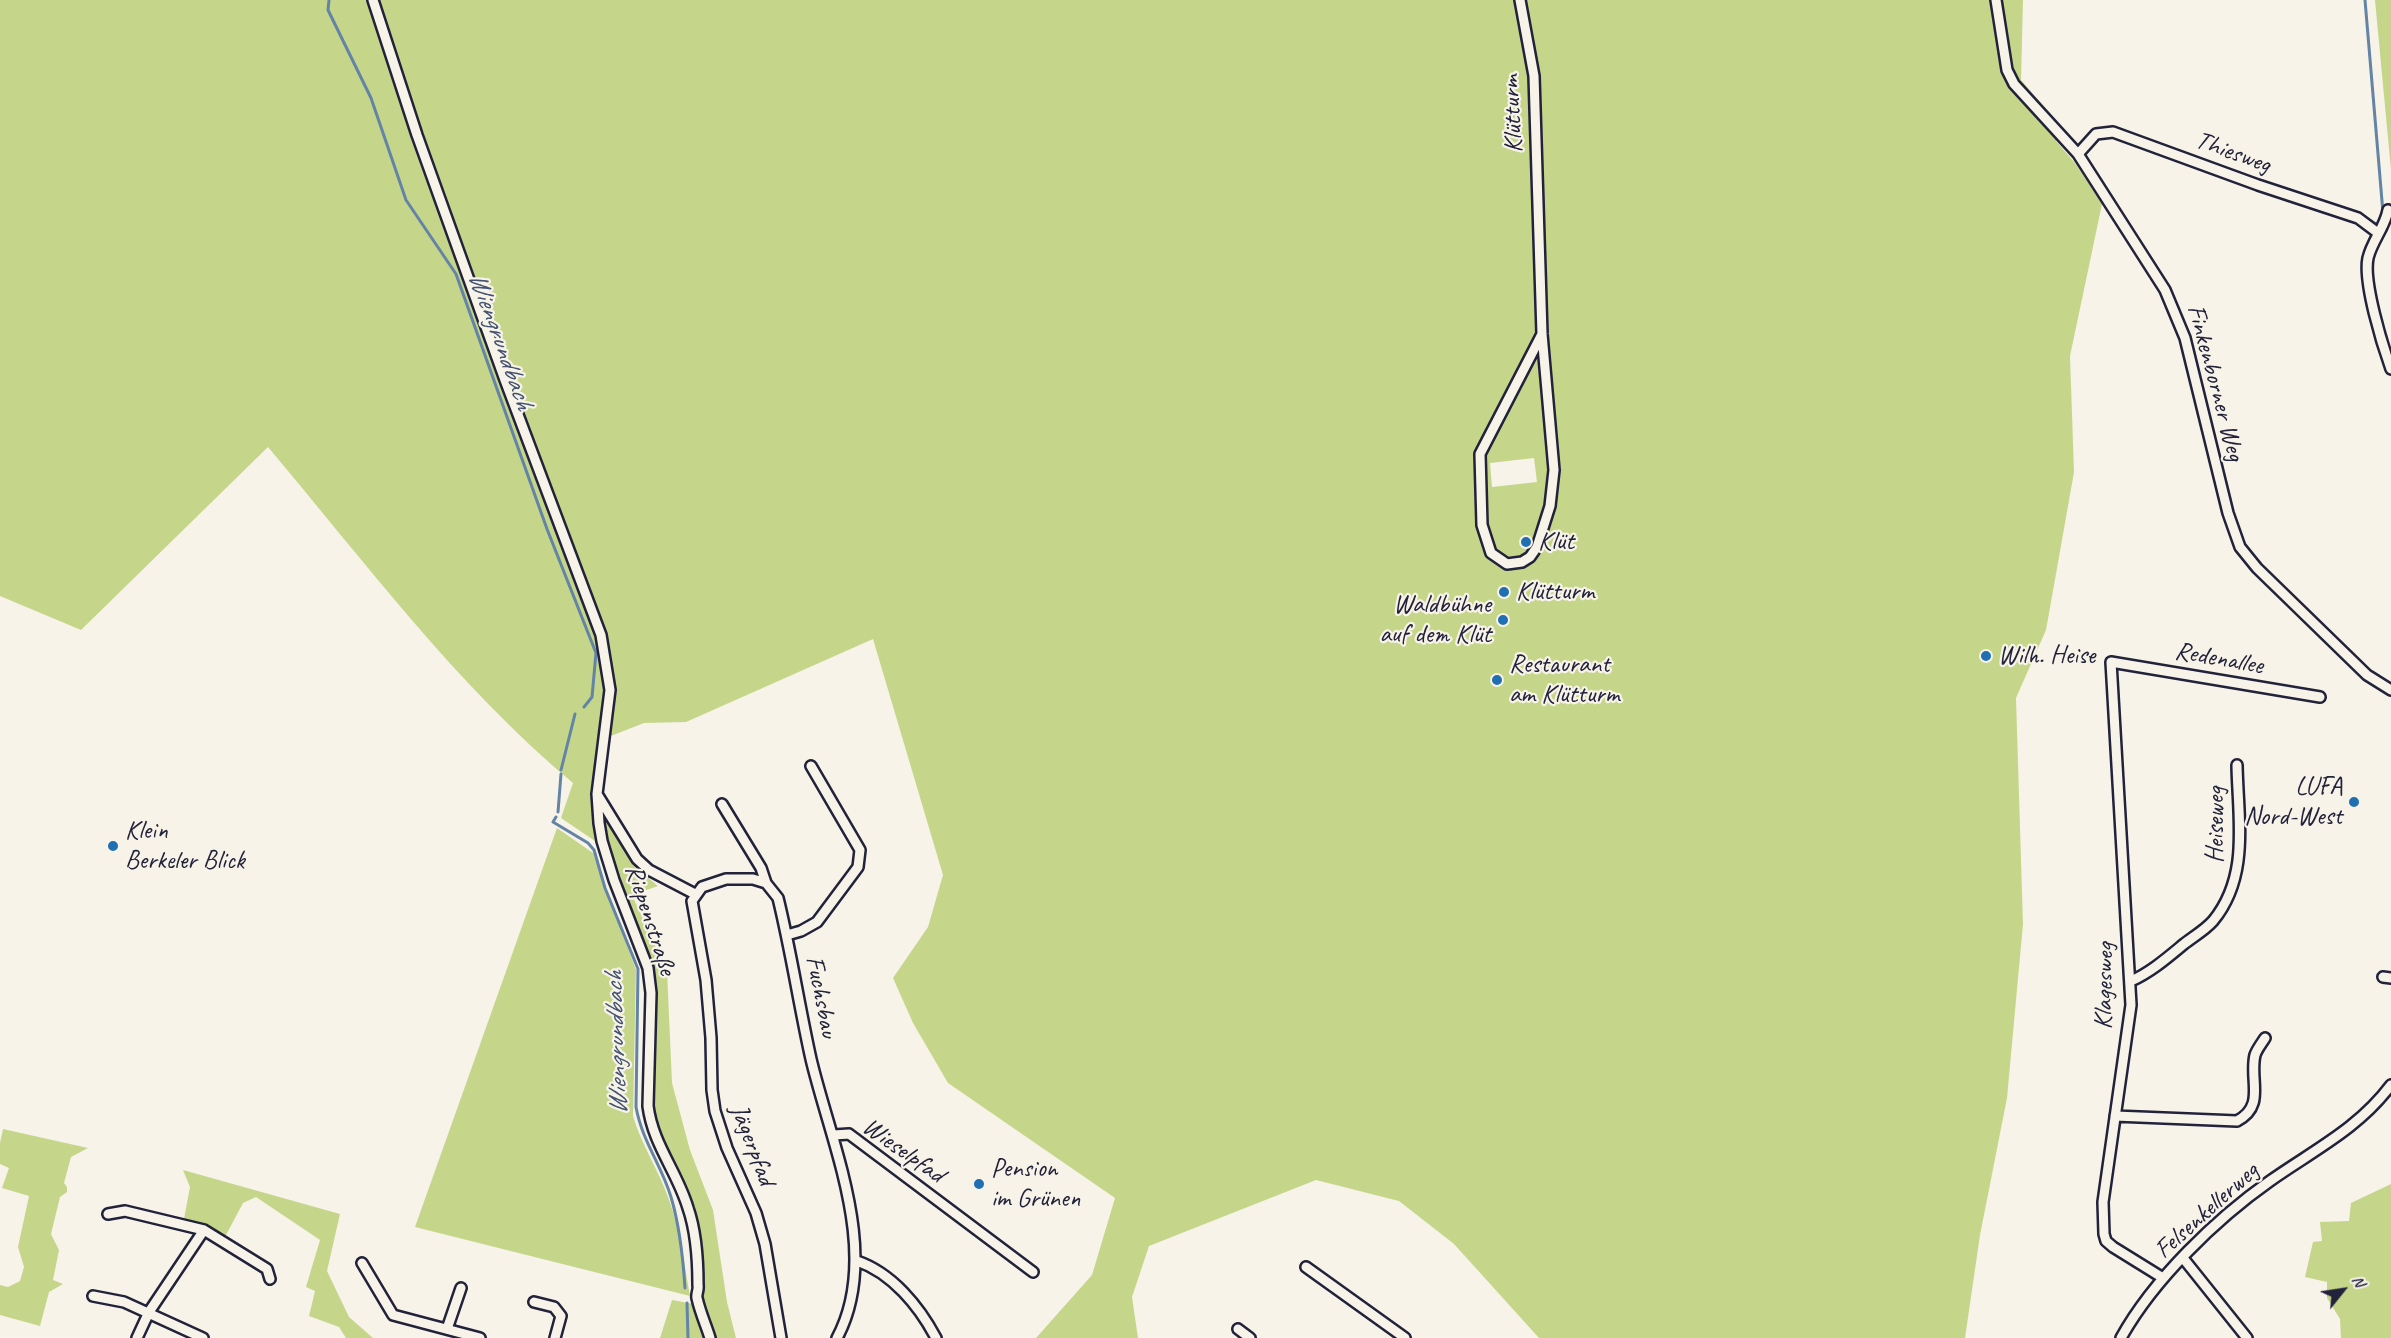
<!DOCTYPE html>
<meta charset="utf-8">
<style>
body{margin:0}
#map{position:relative;width:2391px;height:1338px;overflow:hidden;background:#f7f3e8;font-family:Caveat,sans-serif}
canvas{display:block}
.north{position:absolute;left:2313px;top:1260px;width:60px;height:60px;-webkit-text-stroke:4px #f7f3e8;paint-order:stroke;rotate:60deg;font-size:16px;font-weight:700;line-height:24px;text-align:center;color:#22223b}
.north::after{content:'';display:block;margin:auto;width:21px;height:27px;background:#22223b;clip-path:polygon(50% 0,100% 100%,50% 72%,0 100%)}
</style>
<div id="map">
<canvas width="2391" height="1338"></canvas>
<div class="north">N</div>
</div>
<script>
const ctx = document.querySelector('canvas').getContext('2d');
ctx.lineJoin = 'round';
function fill(path, color) {
  ctx.fillStyle = color;
  ctx.fill(path, 'evenodd');
}
function trace(path, color, width, dash) {
  ctx.strokeStyle = color;
  ctx.lineWidth = width;
  ctx.lineCap = dash ? 'butt' : 'round';
  ctx.setLineDash(dash || []);
  ctx.stroke(path);
}
function label(font, color, halo, rows, align = 'center') {
  ctx.font = font + ' Caveat,sans-serif';
  ctx.lineWidth = 4.5;
  ctx.setLineDash([]);
  ctx.textBaseline = 'middle';
  ctx.strokeStyle = halo;
  ctx.fillStyle = color;
  for (const [text, x, y, turn = 0] of rows) {
    ctx.save();
    ctx.translate(x, y);
    ctx.rotate((+turn || 0) * Math.PI / 180);
    ctx.textAlign = isNaN(turn) ? turn : align;
    if (halo) ctx.strokeText(text, 0, 0);
    ctx.fillText(text, 0, 0);
    ctx.restore();
  }
}
fill(new Path2D(`
 M0 0H2023L2021 80 2065 131 2056 141 2075 163 2102 204 2070 356 2074 472 2059 557 2046 630 2016 698 2023 924 2007 1098 1980 1235 1965 1338H1539L1454 1244 1399 1201 1316 1180 1149 1246 1132 1297 1138 1338H1036L1092 1275 1115 1198 948 1083 913 1023 893 978 928 927 943 875 873 639 686 722 644 723 603 739 597 794 602 841H595L561 818 573 783C457 686 365 562 268 447L81 630 0 596ZM1534 458 1537 482 1492 487 1490 463Z
 M2375 0H2391V170Z
 M605 814 635 867 658 886 632 895 667 971 672 1083 690 1150 713 1210 727 1302 736 1338H714L701 1297 703 1281 698 1232 692 1206 656 1128 652 1107 657 992 653 969 617 875 607 838Z
 M557 828 593 853 636 970 633 1116C641 1144 658 1169 668 1197 680 1228 684 1263 690 1296L415 1227Z
 M3 1129 88 1148 71 1157 64 1183 67 1187V1192L60 1197 51 1234 59 1250 53 1280 63 1284 49 1292 40 1326 0 1315V1285L8 1287 20 1281 24 1267 18 1247 29 1196 2 1188 9 1168 0 1164V1143Z
 M183 1170 340 1214 327 1271 349 1317 373 1338H346L339 1327 309 1316 315 1291 306 1287 320 1240 256 1197 243 1203 225 1237 206 1226 184 1219 190 1187Z
 M2391 1184V1338H2341L2340 1319 2327 1298V1282L2305 1277 2313 1242 2322 1241 2320 1222 2349 1221 2351 1203Z
 M672 1300 694 1304 708 1338H660Z`), '#c5d68b');
trace(new Path2D(`
 M329 0 328 10 371 98 406 200 456 274 547 529 596 653 592 697 584 707
 M2365 0 2383 213
 M2256 179 2312 198
 M2358 213 2379 226
 M561 770 575 714
 M558 812 561 774
 M556 817 553 822 588 843 594 850 605 888 638 969 636 1107C642 1141 662 1166 671 1197 680 1227 683 1257 685 1288
 M687 1303 688 1338`), '#6484a6', 3);
const minor = new Path2D(`
 M373 0 417 135 505 380 601 635 610 690 597 794 599 823 602 841 614 880 648 968 651 993 648 1106C653 1145 677 1171 688 1208 696 1231 698 1260 698 1285 699 1290 696 1294 697 1298 700 1312 706 1325 710 1338
 M1520 0 1534 76 1542 334 1554 470 1550 506 1537 547 1530 557 1522 562 1507 564 1491 553 1482 525 1480 454 1542 334
 M1996 0 2007 70 2014 84 2078 154 2165 290 2185 338 2228 513 2240 547 2257 568 2367 675 2391 690
 M2078 154 2096 134 2113 132 2258 185 2358 218 2378 233
 M2388 210C2385 227 2372 241 2368 258 2363 282 2382 344 2391 369
 M597 794 637 859 649 870 695 894
 M722 804 761 868 766 883
 M787 935 801 931 817 922 858 867 860 850 811 766
 M2383 977 2391 978
 M2131 981C2151 972 2167 958 2184 944 2193 937 2205 930 2213 921 2250 876 2238 820 2237 765
 M2115 1116 2237 1121C2266 1106 2249 1080 2255 1055 2257 1049 2262 1043 2265 1038
 M834 1135 849 1134 1033 1272
 M108 1214 125 1211 204 1230 267 1269 270 1279
 M2183 1258 2247 1338
 M857 1261C892 1273 919 1306 936 1338
 M362 1263 393 1315 480 1338
 M1306 1267 1405 1338
 M2163 1278 2113 1247 2106 1241 2104 1234 2103 1202 2131 1005 2111 662 2320 697
 M93 1296 124 1302 203 1338
 M534 1302 554 1307 561 1316 555 1338
 M447 1329 461 1288
 M1238 1329 1250 1338
 M137 1338 149 1312 204 1230
 M781 1338 765 1244 756 1213 727 1148 715 1111 712 1090 711 1038 706 980 692 901 702 887 726 879H753L766 883 778 898C791 951 799 1005 811 1059 831 1144 882 1254 837 1338
 M2121 1338C2153 1280 2216 1219 2270 1181 2314 1150 2358 1129 2391 1085`);
trace(minor, '#22223b', 14);
trace(minor, '#f7f3e8', 9);
for (const [x, y, r, color] of [
 [1526,542,6,"#1f6fb2"],
 [1504,592,6,"#1f6fb2"],
 [1503,620,6,"#1f6fb2"],
 [1986,656,6,"#1f6fb2"],
 [1497,680,6,"#1f6fb2"],
 [2354,802,6,"#1f6fb2"],
 [113,846,6,"#1f6fb2"],
 [979,1184,6,"#1f6fb2"]
]) {
  const dot = new Path2D();
  dot.arc(x, y, r, 0, 2 * Math.PI);
  ctx.fillStyle = color;
  ctx.fill(dot);
  trace(dot, '#f7f3e8', 2);
}
label('26px', '#22223b', '#f7f3e8', [
 ["Klütturm",1513,114,-93],
 ["Thiesweg",2233,153,20],
 ["Finkenborner Weg",2215,383,75],
 ["Redenallee",2219,659,10],
 ["Heiseweg",2216,825,-90],
 ["Riepenstraße",650,920,72],
 ["Klagesweg",2105,986,-89],
 ["Fuchsbau",821,997,79],
 ["Jägerpfad",752,1145,69],
 ["Wieselpfad",903,1151,35],
 ["Felsenkellerweg",2207,1211,-42]
]);
label('26px', '#22223b', '#f7f3e8', [
 ["Klüt",1538,542],
 ["Klütturm",1516,592],
 ["Waldbühne",1491,605,"right"],
 ["auf dem Klüt",1491,635,"right"],
 ["Wilh. Heise",1998,656],
 ["Restaurant",1509,665],
 ["am Klütturm",1509,695],
 ["LUFA",2342,787,"right"],
 ["Nord-West",2342,817,"right"],
 ["Klein",125,831],
 ["Berkeler Blick",125,861],
 ["Pension",991,1169],
 ["im Grünen",991,1199]
], 'left');
label('italic 27px', '#435371', '#f7f3e8', [
 ["Wiengrundbach",500,341,70],
 ["Wiengrundbach",617,1043,-92]
]);
</script>
